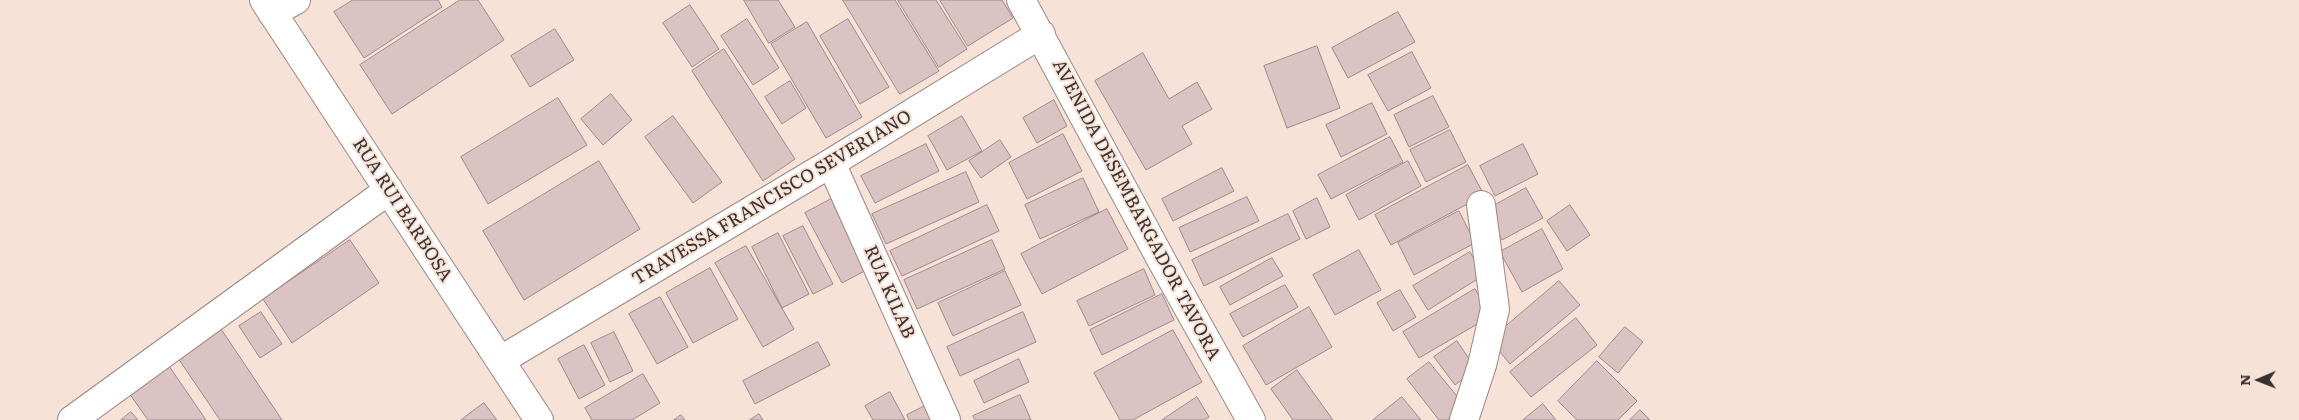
<!DOCTYPE html>
<style>
body{margin:0}
#map{position:relative;width:2299px;height:420px;overflow:hidden;background:#f7e2d8;font-family:Literata,serif}
canvas{display:block}
.north{position:absolute;left:2234px;top:355px;width:50px;height:50px;-webkit-text-stroke:4px #f7e2d8;paint-order:stroke;rotate:269deg;font-size:14px;font-weight:700;line-height:20px;text-align:center;color:#39312e}
.north::after{content:'';display:block;margin:auto;width:18px;height:22px;background:#39312e;clip-path:polygon(50% 0,100% 100%,50% 72%,0 100%)}
</style>
<div id="map">
<canvas width="2299" height="420"></canvas>
<div class="north">N</div>
</div>
<script>
const ctx = document.querySelector('canvas').getContext('2d');
ctx.lineJoin = 'round';
function fill(path, color) {
  ctx.fillStyle = color;
  ctx.fill(path, 'evenodd');
}
function trace(path, color, width, dash) {
  ctx.strokeStyle = color;
  ctx.lineWidth = width;
  ctx.lineCap = dash ? 'butt' : 'round';
  ctx.setLineDash(dash || []);
  ctx.stroke(path);
}
function label(font, color, halo, rows, align = 'center') {
  ctx.font = font + ' Literata,serif';
  ctx.lineWidth = 4;
  ctx.setLineDash([]);
  ctx.textBaseline = 'middle';
  ctx.strokeStyle = halo;
  ctx.fillStyle = color;
  for (const [text, x, y, turn = 0] of rows) {
    ctx.save();
    ctx.translate(x, y);
    ctx.rotate((+turn || 0) * Math.PI / 180);
    ctx.textAlign = isNaN(turn) ? turn : align;
    if (halo) ctx.strokeText(text, 0, 0);
    ctx.fillText(text, 0, 0);
    ctx.restore();
  }
}
const building = new Path2D(`
 M353 0H438L442 7 364 58 334 12Z
 M460 0H478L504 40 392 114 360 65Z
 M744 0H778L795 27 769 43Z
 M843 0H895L939 71 900 94Z
 M898 0H936L967 49 939 67Z
 M940 0H1002L1013 18 968 46Z
 M690 5 719 49 692 67 663 23Z
 M1398 12 1415 42 1348 78 1332 48Z
 M747 19 779 68 753 85 721 36Z
 M848 19 889 87 860 104 820 36Z
 M807 22 862 117 826 138 771 44Z
 M555 29 574 60 530 87 511 56Z
 M1317 46 1340 108 1287 128 1264 66Z
 M724 49 795 159 763 181 692 71Z
 M1412 52 1431 88 1388 111 1368 75Z
 M1143 53 1169 99 1197 82 1212 109 1182 126 1192 144 1146 170 1095 81Z
 M790 81 806 108 782 124 765 97Z
 M611 94 632 120 603 145 581 119Z
 M1433 96 1449 127 1409 147 1394 115Z
 M558 98 587 145 488 204 461 157Z
 M1054 100 1067 126 1037 143 1023 118Z
 M1372 103 1387 134 1341 157 1326 125Z
 M673 116 722 182 693 203 645 137Z
 M962 116 982 151 947 170 928 136Z
 M1450 130 1466 162 1426 182 1410 150Z
 M1063 134 1082 171 1027 199 1009 163Z
 M1390 137 1403 162 1331 199 1318 175Z
 M1000 140 1011 157 981 178 969 161Z
 M926 144 939 171 875 203 861 176Z
 M1523 144 1538 174 1495 196 1480 166Z
 M599 161 640 229 524 300 483 231Z
 M1408 161 1421 186 1359 220 1346 195Z
 M1468 165 1484 195 1391 245 1375 215Z
 M1222 168 1234 191 1173 221 1162 199Z
 M966 172 979 202 886 244 872 214Z
 M1083 178 1099 212 1040 239 1025 205Z
 M1526 188 1543 218 1502 240 1486 210Z
 M1247 197 1259 221 1190 252 1179 228Z
 M833 198 870 268 842 283 805 213Z
 M1317 198 1330 227 1306 239 1293 211Z
 M987 205 999 231 902 276 890 251Z
 M1570 205 1590 235 1567 251 1547 221Z
 M1107 209 1128 249 1042 294 1021 254Z
 M1459 211 1475 243 1414 275 1398 243Z
 M1288 214 1300 239 1204 286 1192 260Z
 M803 226 833 284 813 294 783 236Z
 M1542 229 1563 269 1522 292 1500 252Z
 M778 233 809 294 782 308 752 247Z
 M350 240 379 283 292 343 263 299Z
 M992 240 1005 269 917 309 904 280Z
 M746 246 794 329 763 347 715 263Z
 M1359 250 1381 290 1335 315 1313 275Z
 M1470 252 1484 275 1428 310 1413 286Z
 M1272 258 1283 276 1230 305 1220 287Z
 M710 268 738 319 693 343 666 293Z
 M1144 269 1155 295 1089 326 1077 301Z
 M1005 271 1021 305 953 336 938 303Z
 M1559 281 1580 305 1510 364 1490 340Z
 M1285 285 1298 307 1243 337 1230 314Z
 M1475 289 1491 316 1419 358 1403 332Z
 M1400 290 1416 317 1393 331 1377 303Z
 M1162 294 1174 320 1102 355 1090 330Z
 M660 297 688 347 657 364 629 314Z
 M1309 307 1332 347 1266 385 1243 346Z
 M261 312 282 344 260 358 239 326Z
 M1023 312 1036 342 960 376 947 347Z
 M1576 318 1597 345 1531 397 1510 372Z
 M1625 327 1643 342 1618 373 1599 357Z
 M221 329 282 420H220L178 358Z
 M1173 330 1202 382 1133 420H1120L1094 373Z
 M614 332 633 371 610 382 591 343Z
 M1457 341 1476 369 1455 385 1434 357Z
 M818 342 830 365 755 404 743 381Z
 M584 345 605 385 579 399 558 359Z
 M1019 359 1029 382 984 403 974 381Z
 M1597 361 1637 401 1618 420H1577L1558 401Z
 M1429 362 1465 406 1448 420H1439L1407 379Z
 M169 366 206 420H148L129 393Z
 M1297 370 1333 420H1293L1271 389Z
 M643 374 660 403 632 420H592L585 408Z
 M890 392 905 420H873L865 406Z
 M1020 395 1031 420H975L973 416Z
 M1197 397 1209 417 1204 420H1162Z
 M1402 397 1421 420H1373Z
 M484 403 497 420H461Z
 M929 404 937 420H909L907 415Z
 M1543 404 1556 420H1523Z
 M1640 410 1650 420H1630Z
 M131 412 138 420H121Z
 M759 414 763 420H750Z
 M681 415 685 420H674Z`);
fill(building, '#dbc3c3');
trace(building, '#9e8888', 1);
const minor = new Path2D(`
 M264 0 539 420
 M1021 0 1163 263 1251 420
 M272 13 296 0
 M831 163 946 420
 M501 360 831 163 1041 34
 M72 420 389 190
 M1464 420 1482 365 1495 309 1481 205`);
trace(minor, '#9c8880', 30);
trace(minor, '#fff', 28);
label('18px', '#39312e', '#f7e2d8', [
 ["TRAVESSA FRANCISCO SEVERIANO",772,198,-31],
 ["RUA RUI BARBOSA",402,210,57],
 ["AVENIDA DESEMBARGADOR TAVORA",1136,210,62],
 ["RUA KILAB",889,292,66]
]);
</script>
